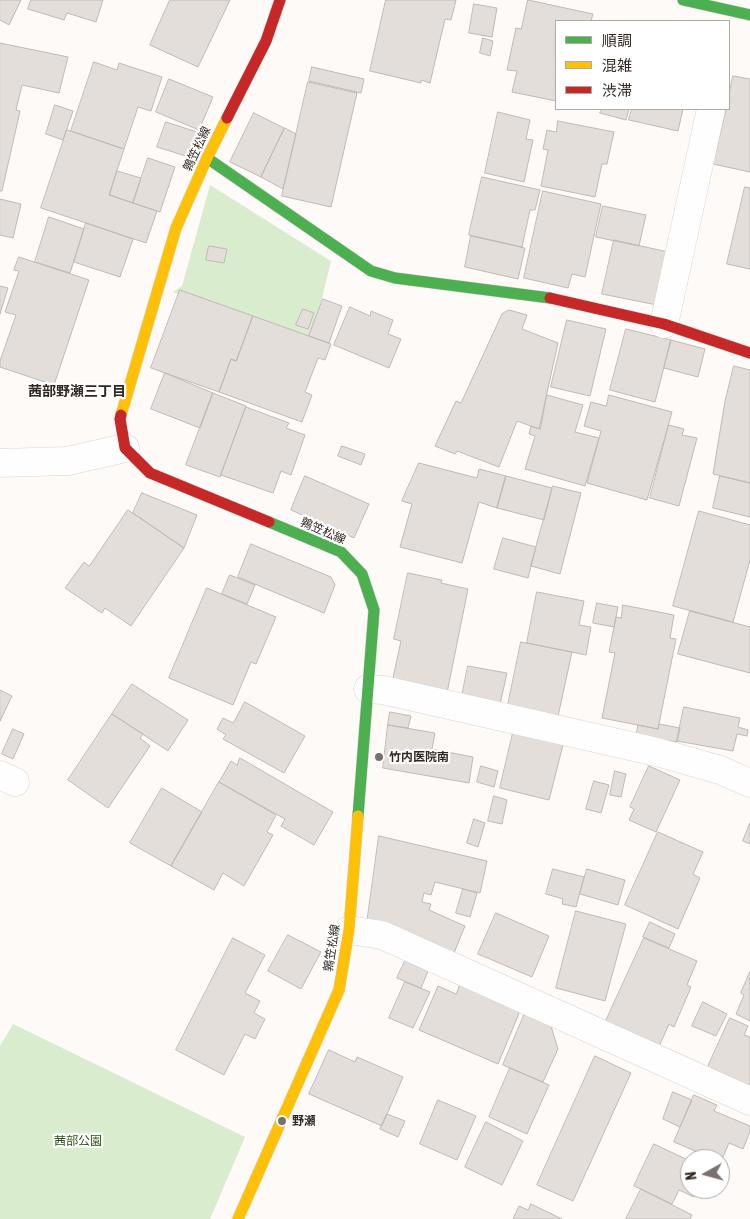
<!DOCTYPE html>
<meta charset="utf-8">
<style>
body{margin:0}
#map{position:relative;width:750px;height:1219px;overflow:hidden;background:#fdfaf8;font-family:"Asap Condensed","Noto Sans JP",sans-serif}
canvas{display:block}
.legend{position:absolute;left:555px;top:20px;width:175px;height:90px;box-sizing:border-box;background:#fff;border:1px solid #ada9a7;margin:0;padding:6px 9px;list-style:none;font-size:15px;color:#312722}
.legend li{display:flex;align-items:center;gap:10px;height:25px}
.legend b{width:25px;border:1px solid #ada9a7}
.north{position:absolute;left:680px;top:1149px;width:50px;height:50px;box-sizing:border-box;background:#fff;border:1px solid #ada9a7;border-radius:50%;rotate:263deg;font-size:14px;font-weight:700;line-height:20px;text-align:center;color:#312722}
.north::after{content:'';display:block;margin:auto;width:18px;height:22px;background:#78716d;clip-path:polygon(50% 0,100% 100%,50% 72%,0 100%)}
</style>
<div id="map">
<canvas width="750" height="1219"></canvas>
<ul class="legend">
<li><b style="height:6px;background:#4caf50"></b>順調</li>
<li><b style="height:6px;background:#ffc107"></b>混雑</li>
<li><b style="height:6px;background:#c62828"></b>渋滞</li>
</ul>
<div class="north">N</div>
</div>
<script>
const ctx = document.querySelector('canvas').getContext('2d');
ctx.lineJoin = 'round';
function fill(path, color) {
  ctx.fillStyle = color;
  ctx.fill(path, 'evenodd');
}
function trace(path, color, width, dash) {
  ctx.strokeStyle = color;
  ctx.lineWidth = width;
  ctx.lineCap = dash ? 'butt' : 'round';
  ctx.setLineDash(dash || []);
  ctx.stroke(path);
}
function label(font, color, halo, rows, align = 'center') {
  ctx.font = font + ' "Asap Condensed","Noto Sans JP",sans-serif';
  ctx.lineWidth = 4.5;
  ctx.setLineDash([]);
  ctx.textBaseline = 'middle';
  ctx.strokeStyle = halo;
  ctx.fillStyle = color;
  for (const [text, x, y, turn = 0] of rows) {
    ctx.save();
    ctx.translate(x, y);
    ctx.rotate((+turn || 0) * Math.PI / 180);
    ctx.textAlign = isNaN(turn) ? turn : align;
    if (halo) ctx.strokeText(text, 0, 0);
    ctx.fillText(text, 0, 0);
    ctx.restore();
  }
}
fill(new Path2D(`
 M210 185 331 261 310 348 173 292 182 286Z
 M13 1024 245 1137 210 1219H0V1046Z`), '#d9ecce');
const building = new Path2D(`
 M0 0H21L9 25 0 20Z
 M31 0H103L96 22 67 13 64 20 28 9Z
 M170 0H230L198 67 150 45Z
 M386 0H456L451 20 445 19 430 83 421 80V83L370 71Z
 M528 0 593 14 591 21H556V101L512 92 517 71 507 70 516 28 521 29Z
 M474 4 497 8 492 37 469 33Z
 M483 38 493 41 490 56 480 53Z
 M0 43 68 57 59 93 22 85 16 110 20 111 2 191H0Z
 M94 62 117 70 119 63 162 77 151 111 138 107 124 149 71 131Z
 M312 67 364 79 361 93 309 81Z
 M733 76 750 79V172L713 164 726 109H729V95Z
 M169 79 213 97 199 130 156 112Z
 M308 82 357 93 331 207 282 196Z
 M55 105 73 111 63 140 46 134Z
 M602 109H629L626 120 600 113Z
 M632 109H683L678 131 629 120Z
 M498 112 530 120 526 139 533 140 524 182 485 173Z
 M254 113 284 128 261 177 230 162Z
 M558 121 614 132 607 164H602L595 197 541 186 548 150 543 149 547 130 556 132Z
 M166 122 197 132 189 157 157 147Z
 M285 128 296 134 283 189 261 177Z
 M67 130 124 149 109 195 157 211 146 243 41 208Z
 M148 158 175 167 160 212 133 203Z
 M117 171 141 178 133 203 110 195Z
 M482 177 540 190 535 210H530L522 247 469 235Z
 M745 187 750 188V269L727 264Z
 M543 191 601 204 585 277 572 274 568 288 524 278Z
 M0 199 21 204 13 238 0 235Z
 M603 206 646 215 639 246 596 237Z
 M49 217 84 229 70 273 35 262Z
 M86 223 133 239 120 277 74 262Z
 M471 236 525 248 518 279 465 267Z
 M614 240 668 252 657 305 602 294Z
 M209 246 227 249 224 263 206 260Z
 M19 257 89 280 54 385 0 367V361L16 315 5 312 19 271 14 270Z
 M0 286 8 288 0 314Z
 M180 290 253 316 236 361 231 359 219 392 151 368Z
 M323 299 342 306 329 343 309 336Z
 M350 307 370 316 371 311 393 320 388 334 401 339 389 368 334 345Z
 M303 309 314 313 308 329 296 325Z
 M509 310 527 315 522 329 558 343 539 429 517 421 499 467 457 451 455 454 435 446 456 401 461 403 502 314Z
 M253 316 331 344 325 360 318 358 305 392 312 395 302 422 219 392 231 359 236 361Z
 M567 320 606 329 590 396 551 387Z
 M626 329 671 340 655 402 610 390Z
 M671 340 705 349 698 377 664 368Z
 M734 366 750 370V483L713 474 725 401Z
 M165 373 213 393 200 428 151 409Z
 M213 393 246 406 220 477 186 465Z
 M547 395 583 405 575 432 599 438 585 486 525 469 535 436 529 434 531 426 540 429Z
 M609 395 672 412 647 500 587 483 601 431 584 426 591 402 606 406Z
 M246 407 289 423 286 428 305 435 291 475 281 471 273 493 221 475Z
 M669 425 684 429 682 435 697 438 679 506 650 498Z
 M342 446 365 454 361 465 338 456Z
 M419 463 477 478 479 469 506 476 497 508 479 502 462 563 400 547 412 504 402 501Z
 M305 476 369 504 354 538 291 510Z
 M506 476 552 488 544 520 497 508Z
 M720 476 750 483V517L713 508Z
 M553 486 581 493 560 574 531 566Z
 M142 493 197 515 184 548 133 513Z
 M128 510 184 548 131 626 105 608 102 613 65 588 84 562 89 566Z
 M699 511 750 525V560L733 622 673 606Z
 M503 538 536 547 528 578 494 569Z
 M251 544 331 577 335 585 324 613 238 577Z
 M408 573 442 580 441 583 468 589 446 698 391 687 401 641 394 639Z
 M230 575 255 585 247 604 222 594Z
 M207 588 276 617 256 664 251 662 233 705 169 678Z
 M537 592 584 601 579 625 591 627 586 655 527 643Z
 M597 603 618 607 614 627 593 623Z
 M623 605 674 615 670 638 676 639 658 729 602 718 615 653 609 652 616 617 621 618Z
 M690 611 750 627V673L678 654Z
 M521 642 572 652 557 721 507 710Z
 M468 666 507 673 499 709 461 701Z
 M132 684 188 720 168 751 112 714Z
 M0 690 12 696 0 721Z
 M245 702 305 736 284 773 223 739 226 735 217 729 223 718 233 723Z
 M684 707 740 718 738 727 748 730 747 736 737 734 733 751 677 741Z
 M390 712 411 716 408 728 388 725Z
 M112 714 143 734 140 738 150 746 108 808 68 780Z
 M659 724 680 728 677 742 636 735 638 725 658 729Z
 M388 725 435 733 432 749 473 757 469 783 383 768Z
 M13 729 24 734 13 759 2 754Z
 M513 733 563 745 549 800 500 788Z
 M240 758 333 812 314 845 281 826 285 819 219 782 231 761 237 765Z
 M481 766 498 771 494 787 477 782Z
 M649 766 680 780 656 832 629 820 634 809 630 807Z
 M615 771 626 774 621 797 610 795Z
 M594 781 609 785 601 813 586 809Z
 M219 782 276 815 267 832 273 835 244 886 223 873 214 890 171 866Z
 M162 788 202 812 171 866 130 843Z
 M494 796 507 800 502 824 488 821Z
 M474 819 485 823 478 847 467 843Z
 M750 823V844L743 841Z
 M658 832 703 852 693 874 700 878 678 929 625 905Z
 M379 836 487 861 480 893 435 882 431 895 424 893 422 902 431 904 429 910 465 926 452 958 367 923Z
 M553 869 584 877 576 907 562 904 563 899 546 894Z
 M587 869 625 880 618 905 580 894Z
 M463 889 477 893 470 917 456 913Z
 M576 911 626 924 605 1001 556 988Z
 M496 913 549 936 532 977 478 954Z
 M650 922 675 934 669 948 643 937Z
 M288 935 321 952 301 989 268 971Z
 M233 938 265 955 245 993 260 1001 254 1013 265 1019 255 1039 245 1034 224 1075 176 1050Z
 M644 938 697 961 687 985 691 987 674 1027 669 1024 658 1049 604 1025Z
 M405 961 428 971 421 988 397 978Z
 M750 972V1021L736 1014 744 995 741 993Z
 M405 982 430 992 413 1028 389 1018Z
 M460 985 520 1011 498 1064 419 1030 438 986 456 994Z
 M703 1002 727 1014 716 1036 692 1026Z
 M525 1013 550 1023 558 1049 543 1082 503 1065Z
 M730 1018 748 1026 744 1035 750 1037V1091L706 1071Z
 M329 1050 355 1062 357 1057 403 1077 382 1126 309 1094Z
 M595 1056 631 1073 573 1201 537 1185Z
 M510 1068 549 1085 527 1134 489 1117Z
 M673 1092 692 1100 680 1127 663 1119Z
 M694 1095 717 1105 714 1111 750 1126V1132L743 1149 729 1143 721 1162 720 1159H714L674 1142Z
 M438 1100 476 1116 457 1160 420 1144Z
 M387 1114 405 1121 398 1137 380 1129Z
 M486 1122 523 1141 502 1185 465 1167Z
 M654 1144 690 1161V1189H698L694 1197 679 1190 672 1204 634 1186Z
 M641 1189 692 1215 690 1219H626Z
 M531 1204 562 1219H513L519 1206 528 1210Z`);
fill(building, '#e4dedb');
trace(building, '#bfbab6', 1);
const street = new Path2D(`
 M664 324 711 109
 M0 463 68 461 125 448
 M368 689 383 690 657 752 720 770 750 783
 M0 775 15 782
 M349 930 382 935 750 1101`);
const fast = new Path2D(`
 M683 0 750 15
 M207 158 371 271 395 278 550 298
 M269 522 341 552 362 574 374 610 358 816`);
const slow = new Path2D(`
 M121 415 176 228 207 158 227 118
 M238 1219 339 990 349 930 358 816`);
const jam = new Path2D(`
 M227 118 266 41 280 0
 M550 298 664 324 750 353
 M121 415 120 419 125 448 150 473 269 522`);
trace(street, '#dad4d0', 29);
trace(fast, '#dad4d0', 12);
trace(slow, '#dad4d0', 12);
trace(jam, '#dad4d0', 12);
trace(street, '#fffefe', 28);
trace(fast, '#4caf50', 11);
trace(slow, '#ffc107', 11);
trace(jam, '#c62828', 11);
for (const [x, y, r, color] of [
 [379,757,5,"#78716d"],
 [282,1121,5,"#78716d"]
]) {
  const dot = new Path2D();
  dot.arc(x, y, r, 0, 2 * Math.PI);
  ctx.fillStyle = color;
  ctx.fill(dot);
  trace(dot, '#fff', 2);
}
label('12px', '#312722', '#fff', [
 ["鶉笠松線",197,149,-65],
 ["鶉笠松線",323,531,24],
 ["鶉笠松線",332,948,-81]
]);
label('bold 12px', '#312722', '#fff', [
 ["竹内医院南",389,757],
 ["野瀬",292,1121]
], 'left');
label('12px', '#2d5316', '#fff', [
 ["茜部公園",78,1141]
]);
label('bold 14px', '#312722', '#fff', [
 ["茜部野瀬三丁目",77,392]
]);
</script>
